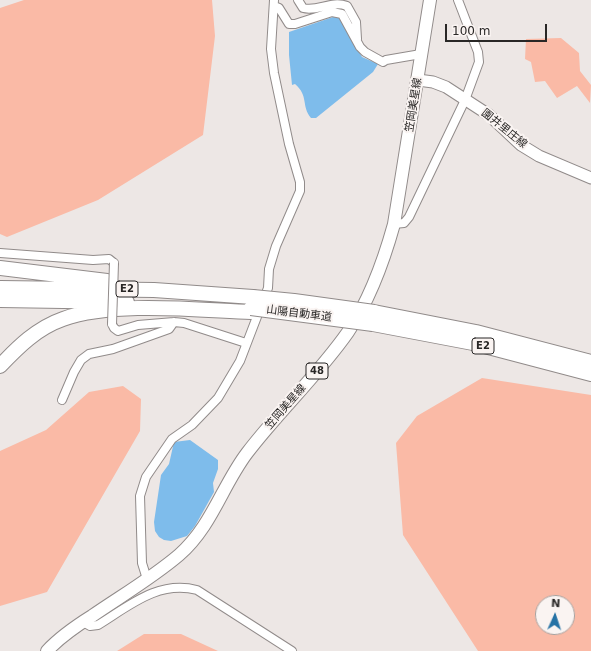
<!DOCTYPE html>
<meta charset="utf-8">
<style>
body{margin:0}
#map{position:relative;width:591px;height:651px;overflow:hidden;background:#ede7e5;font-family:"DejaVu Sans",sans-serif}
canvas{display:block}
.north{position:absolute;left:535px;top:595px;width:40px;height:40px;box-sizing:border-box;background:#faf4f2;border:1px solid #a6a2a0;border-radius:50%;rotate:3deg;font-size:11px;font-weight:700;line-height:16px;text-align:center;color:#292726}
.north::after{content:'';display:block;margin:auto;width:14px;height:18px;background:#2672a5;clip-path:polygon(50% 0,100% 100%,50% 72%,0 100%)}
.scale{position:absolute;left:445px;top:24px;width:102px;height:18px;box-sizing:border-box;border:2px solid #292726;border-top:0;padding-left:5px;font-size:12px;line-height:14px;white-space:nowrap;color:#292726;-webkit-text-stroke:3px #faf4f2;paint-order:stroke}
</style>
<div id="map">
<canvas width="591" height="651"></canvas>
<div class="north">N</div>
<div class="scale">100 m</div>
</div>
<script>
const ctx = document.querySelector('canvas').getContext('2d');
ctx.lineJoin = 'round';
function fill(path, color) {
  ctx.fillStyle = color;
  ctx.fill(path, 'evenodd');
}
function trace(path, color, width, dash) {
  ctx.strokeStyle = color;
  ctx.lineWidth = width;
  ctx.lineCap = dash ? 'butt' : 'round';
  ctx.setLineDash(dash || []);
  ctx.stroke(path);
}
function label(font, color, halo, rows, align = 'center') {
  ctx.font = font + ' "DejaVu Sans","Noto Sans JP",sans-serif';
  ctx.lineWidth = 4;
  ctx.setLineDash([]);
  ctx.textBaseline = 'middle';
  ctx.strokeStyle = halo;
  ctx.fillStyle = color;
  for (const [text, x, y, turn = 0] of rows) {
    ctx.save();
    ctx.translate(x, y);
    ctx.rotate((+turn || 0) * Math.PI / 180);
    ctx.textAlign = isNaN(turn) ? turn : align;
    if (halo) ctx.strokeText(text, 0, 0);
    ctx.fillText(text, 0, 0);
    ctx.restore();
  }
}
fill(new Path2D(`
 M24 0H212L215 36 203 135 98 200 7 237 0 234V8Z
 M561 38 579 53 580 71 591 85 590 103 577 86 557 98 545 81 535 82 531 62 525 59 526 39Z
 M482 378 591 395V651H478L403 535 396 443 417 416ZM543 603H567V627H543Z
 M123 386 141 399 140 431 47 592 0 606V451L46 430 89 392Z
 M144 634H181L218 651H117Z`), '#fabaa6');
fill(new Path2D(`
 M333 17 340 18 362 57 378 64 373 72 316 118H311C301 106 309 96 295 84L292 85 289 55V32Z
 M190 440 218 460V469L213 483 214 492 195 526 187 536 171 541 164 540 159 537 155 531 154 522 161 475 169 464 174 442Z`), '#7ebceb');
const street = new Path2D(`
 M298 0 303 8C318 12 331 0 347 6L356 22 357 39
 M274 6 279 8 289 24H295L332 12 342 14 360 47 365 52 383 62 386 60 421 54
 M394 224 404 223 409 217 465 100 479 62 478 52 458 0
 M0 253 93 260 109 259 114 263
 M112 324 114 328 118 331 138 325 174 322 184 323 246 343
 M62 400 74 372 81 360 89 354 113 349 169 329 174 322
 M147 579 142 563 140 496 146 477 172 439 192 425 218 398 240 361 268 288 269 269 276 246 300 191V182L289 144 274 73 271 49 274 0
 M83 622 90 626 98 625C129 606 158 580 197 590L292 651`);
const secondary = new Path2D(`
 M418 80 433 82 446 87 489 115 521 145 539 156 591 178`);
const primary = new Path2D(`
 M47 651C60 637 76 626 92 616 121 596 152 578 179 555 212 526 222 486 247 453 279 411 318 375 348 332 369 301 384 260 394 224L430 0`);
const highway = new Path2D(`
 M0 268 107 281
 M0 288 154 290 253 297
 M0 300 127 302
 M374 312 476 332 591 362
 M373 324 473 343 591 374
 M0 366C18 347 37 328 63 319 113 301 197 310 251 312`);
trace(street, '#918b8a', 10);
trace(secondary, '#918b8a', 13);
trace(primary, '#918b8a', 14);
trace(highway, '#918b8a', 16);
trace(street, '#fff', 8);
trace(secondary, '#fff', 11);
trace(primary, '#fff', 12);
trace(highway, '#fff', 14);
const streetBridge = new Path2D(`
 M112 324 114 263`);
const highwayBridge = new Path2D(`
 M253 297 294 301 374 312
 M251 308 373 324`);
trace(streetBridge, '#918b8a', 10, []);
trace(highwayBridge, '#918b8a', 16, []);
trace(streetBridge, '#fff', 8);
trace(highwayBridge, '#fff', 14);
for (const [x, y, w] of [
 [127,289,22],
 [483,346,22],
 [317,371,22]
]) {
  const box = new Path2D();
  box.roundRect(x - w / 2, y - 8, w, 16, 3);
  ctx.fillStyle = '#faf4f2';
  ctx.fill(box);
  trace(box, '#292726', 1);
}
label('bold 10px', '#292726', null, [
 ["E2",127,289],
 ["E2",483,346],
 ["48",317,371]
]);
label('11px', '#292726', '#faf4f2', [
 ["笠岡美星線",414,105,-81],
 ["園井里庄線",504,129,39],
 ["山陽自動車道",299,314,7],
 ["笠岡美星線",286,407,-49]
]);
</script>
